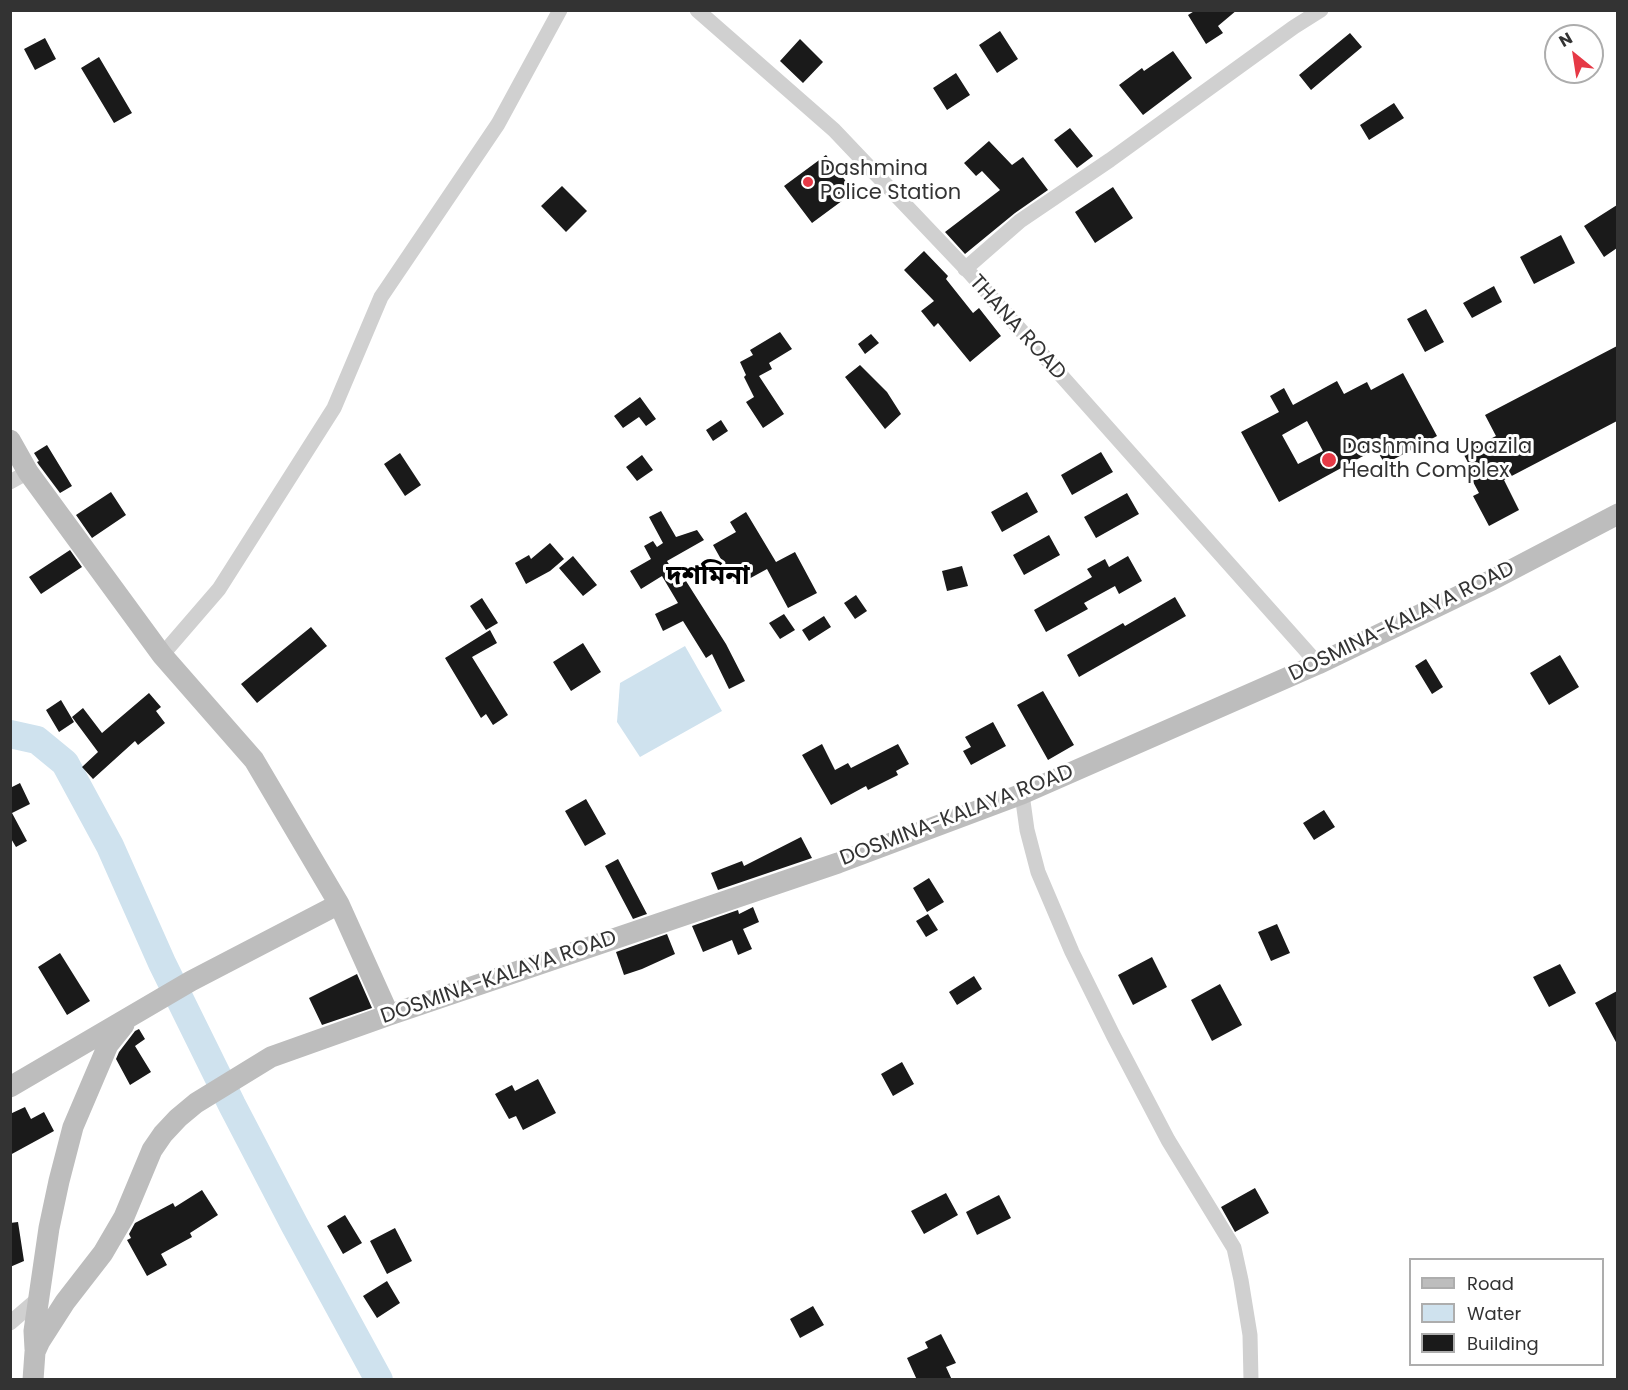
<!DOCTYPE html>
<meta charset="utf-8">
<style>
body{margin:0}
#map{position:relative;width:1628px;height:1390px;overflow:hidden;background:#fff;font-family:Poppins,sans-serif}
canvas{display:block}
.frame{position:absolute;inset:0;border:12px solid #333;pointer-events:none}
.legend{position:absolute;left:1409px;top:1258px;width:195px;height:108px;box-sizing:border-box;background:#fff;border:2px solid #adadad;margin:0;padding:8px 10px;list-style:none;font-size:18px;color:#333}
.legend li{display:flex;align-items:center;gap:12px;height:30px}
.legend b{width:30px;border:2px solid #adadad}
.north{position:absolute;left:1544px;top:24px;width:60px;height:60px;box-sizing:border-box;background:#fff;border:2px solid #adadad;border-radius:50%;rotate:330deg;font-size:16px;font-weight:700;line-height:24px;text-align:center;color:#333}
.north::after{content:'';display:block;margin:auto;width:21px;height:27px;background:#e63946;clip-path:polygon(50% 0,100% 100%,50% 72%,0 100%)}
</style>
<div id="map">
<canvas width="1628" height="1390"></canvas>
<div class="frame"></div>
<ul class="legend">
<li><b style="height:8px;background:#bdbdbd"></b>Road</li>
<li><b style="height:16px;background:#cfe2ee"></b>Water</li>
<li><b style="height:16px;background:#1a1a1a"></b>Building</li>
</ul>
<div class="north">N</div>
</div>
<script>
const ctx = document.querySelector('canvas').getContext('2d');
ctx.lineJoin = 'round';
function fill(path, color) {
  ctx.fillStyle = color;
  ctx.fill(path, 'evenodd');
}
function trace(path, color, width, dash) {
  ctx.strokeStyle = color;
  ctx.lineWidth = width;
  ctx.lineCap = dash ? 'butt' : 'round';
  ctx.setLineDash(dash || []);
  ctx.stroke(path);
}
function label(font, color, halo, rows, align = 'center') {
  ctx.font = font + ' Poppins,"Noto Sans Bengali",sans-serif';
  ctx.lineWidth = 6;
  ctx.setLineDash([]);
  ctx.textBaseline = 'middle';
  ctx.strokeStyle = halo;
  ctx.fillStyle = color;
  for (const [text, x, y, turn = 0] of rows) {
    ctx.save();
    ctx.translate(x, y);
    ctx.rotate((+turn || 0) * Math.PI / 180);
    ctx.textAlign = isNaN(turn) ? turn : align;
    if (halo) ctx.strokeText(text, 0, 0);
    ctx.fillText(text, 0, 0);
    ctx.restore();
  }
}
fill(new Path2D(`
 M685 646 722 711 640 757 617 722 620 683Z`), '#cfe2ee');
trace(new Path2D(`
 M10 734 37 740 65 763 110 846 162 963 232 1105 294 1224 379 1380`), '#cfe2ee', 28);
fill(new Path2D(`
 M1196 10H1237L1218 26 1223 33 1206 44 1188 15Z
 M1000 31 1018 59 997 73 979 45Z
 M1350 33 1362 47 1311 90 1299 75Z
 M45 38 56 59 35 70 24 49Z
 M800 39 823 62 803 83 780 61Z
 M1173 51 1192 78 1143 115 1119 85 1142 68 1144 71Z
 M99 57 132 113 114 123 81 68Z
 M956 73 970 95 947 110 933 88Z
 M1394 103 1404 118 1369 140 1360 125Z
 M1070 128 1093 156 1077 168 1054 140Z
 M989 141 1012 165 1023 157 1048 190 1015 213 965 254 945 232 1000 190 982 171 976 176 964 163Z
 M826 155 854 192 812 223 784 186Z
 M562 186 587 211 566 232 541 206Z
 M1113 187 1133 218 1095 243 1075 212Z
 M1617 205V248L1604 257 1584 226Z
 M1561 235 1575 263 1534 284 1520 257Z
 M924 251 948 276 946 279 973 313 979 308 1001 336 970 362 938 323 934 327 921 311 934 301 904 270Z
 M1494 286 1502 302 1472 318 1463 303Z
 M1426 309 1444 342 1425 352 1407 319Z
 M780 332 792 349 769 363 772 369 759 376 784 414 763 428 746 402 754 397 744 377 746 375 740 362 753 355 750 350Z
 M871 334 879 343 865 354 858 344Z
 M1617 346V421L1504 480 1519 510 1489 526 1473 496 1479 493 1472 480 1476 478 1463 453 1496 436 1485 415Z
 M860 365 887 392 901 414 885 429 845 377Z
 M1403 373 1437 436 1385 464 1376 449 1279 502 1241 432 1279 412 1270 396 1284 388 1293 405 1337 381 1344 394 1367 382 1371 390ZM1307 421 1323 451 1298 464 1282 435Z
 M640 397 656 419 646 426 639 417 623 428 614 416Z
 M721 420 728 431 713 441 706 430Z
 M47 445 72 486 60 493 39 465 37 462 39 461 34 453Z
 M1101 452 1113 472 1072 495 1061 475Z
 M400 453 421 485 405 496 384 464Z
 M642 455 653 470 637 481 626 467Z
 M111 492 126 515 92 538 76 515Z
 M1027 492 1038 512 1002 532 991 512Z
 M1127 493 1139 514 1096 538 1084 517Z
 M661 511 676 537 697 530 704 540 667 561 681 584 686 581 726 644 745 681 729 689 712 654 706 658 683 621 663 631 655 614 678 603 662 576 641 589 630 571 651 559 644 546 653 541 657 547 663 543 649 517Z
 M746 512 776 562 795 552 817 593 788 608 767 569 736 586 713 545 736 532 730 522Z
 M1049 535 1060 555 1024 575 1013 555Z
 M550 543 564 559 550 571 526 584 515 563 529 555 531 559Z
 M70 550 82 567 41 594 29 577Z
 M573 556 597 585 583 596 559 568Z
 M1128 556 1142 581 1119 594 1115 586 1084 603 1088 609 1046 632 1034 610 1092 577 1087 569 1105 559 1109 567Z
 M962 566 968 586 947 591 942 571Z
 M856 595 867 611 855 619 844 603Z
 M1175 597 1186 616 1079 677 1067 655 1123 623 1125 626Z
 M482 598 498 623 486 630 470 606Z
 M784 614 795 630 780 639 769 623Z
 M824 616 831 627 809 641 802 630Z
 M311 627 327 646 257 703 241 684Z
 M490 630 497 643 472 657 508 715 493 725 486 714 481 718 445 658Z
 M583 643 601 672 571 691 553 662Z
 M1560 655 1579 687 1549 705 1530 673Z
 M1426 659 1443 687 1432 694 1415 666Z
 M1043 691 1074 745 1048 760 1017 705Z
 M149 693 161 707 156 711 165 723 138 745 135 741 93 779 82 767 98 752 72 717 83 708 102 733Z
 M61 700 74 722 59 732 46 710Z
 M993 722 1006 746 971 765 963 751 971 747 965 737Z
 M822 744 835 770 848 763 851 768 898 744 909 764 896 771 898 775 868 790 866 786 831 805 802 755Z
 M20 783 30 804 12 813 27 841 16 847 10 837V788Z
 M586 799 606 834 585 846 565 811Z
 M1324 810 1335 827 1314 840 1303 823Z
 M801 837 812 858 718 890 711 873 742 861 744 866Z
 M618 859 647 914 644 915 633 919 605 866Z
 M929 878 944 902 927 912 913 888Z
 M753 907 759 922 743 929 752 949 738 955 732 940 703 952 692 926 738 910 739 914Z
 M928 914 938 930 926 937 916 921Z
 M1277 924 1290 953 1271 961 1258 932Z
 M667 934 675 954 642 969 624 975 616 952Z
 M60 953 90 1001 67 1015 38 967Z
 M1152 957 1167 987 1133 1005 1118 975Z
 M1560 964 1576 993 1549 1007 1533 977Z
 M357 974 372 1008 322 1025 309 998Z
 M974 976 982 989 957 1005 949 992Z
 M1220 984 1242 1025 1212 1041 1191 1000Z
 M1617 991V1044L1595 1003Z
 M139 1029 145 1039 135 1046 151 1072 130 1085 116 1059 119 1052 135 1031Z
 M902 1062 914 1084 893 1096 881 1074Z
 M538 1079 556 1113 523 1130 516 1116 509 1119 495 1094 512 1085 515 1091Z
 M25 1107 31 1119 44 1112 54 1131 10 1155V1114Z
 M1255 1188 1269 1213 1235 1232 1221 1207Z
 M202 1190 218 1215 190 1233 192 1237 161 1254 167 1265 147 1276 127 1240 131 1238 129 1234 135 1223 173 1203 175 1207Z
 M946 1193 958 1215 924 1234 911 1211Z
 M999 1195 1011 1218 977 1235 966 1212Z
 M345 1215 362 1243 343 1254 327 1226Z
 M18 1222 24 1261 10 1267V1223Z
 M395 1228 412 1261 387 1274 370 1241Z
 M387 1281 400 1303 377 1318 363 1296Z
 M813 1306 824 1325 800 1338 790 1319Z
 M941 1334 956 1363 946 1367 952 1380H917L907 1358 928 1348 925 1342Z`), '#1a1a1a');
trace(new Path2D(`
 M697 10 834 130 969 272 1318 664
 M965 269 1020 221 1110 160 1294 27 1321 10
 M10 482 28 472
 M162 655 219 589 334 408 381 297 498 124 560 10
 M1022 794 1027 830 1038 872 1072 952 1113 1035 1168 1140 1234 1248 1241 1280 1250 1335 1251 1380
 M10 1323 39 1298`), '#d0d0d0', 15);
trace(new Path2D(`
 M10 440 28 472 162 655 254 760 339 904 389 1015
 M10 1087 191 981 339 904
 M35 1349 34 1331 49 1228 59 1181 73 1127 108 1045 124 1025
 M33 1380 35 1352 40 1341 65 1302 103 1253 124 1217 152 1150 163 1134 178 1118 196 1103 271 1057 389 1015 838 863 1022 794 1318 664 1492 580 1618 514`), '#bdbdbd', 21);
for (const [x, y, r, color] of [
 [808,182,6,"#e63946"],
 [1329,460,8,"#e63946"]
]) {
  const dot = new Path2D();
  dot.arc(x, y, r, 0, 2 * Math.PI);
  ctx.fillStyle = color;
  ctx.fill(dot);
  trace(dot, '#fff', 2);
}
label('21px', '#333', '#fff', [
 ["Dashmina",820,170],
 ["Police Station",820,194],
 ["Dashmina Upazila",1342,448],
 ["Health Complex",1342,472]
], 'left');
label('21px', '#333', '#fff', [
 ["THANA ROAD",1017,328,48],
 ["DOSMINA-KALAYA ROAD",1402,622,-26],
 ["DOSMINA-KALAYA ROAD",957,816,-21],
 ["DOSMINA-KALAYA ROAD",499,978,-19]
]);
label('bold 27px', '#000', '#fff', [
 ["দশমিনা",708,577]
]);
</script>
